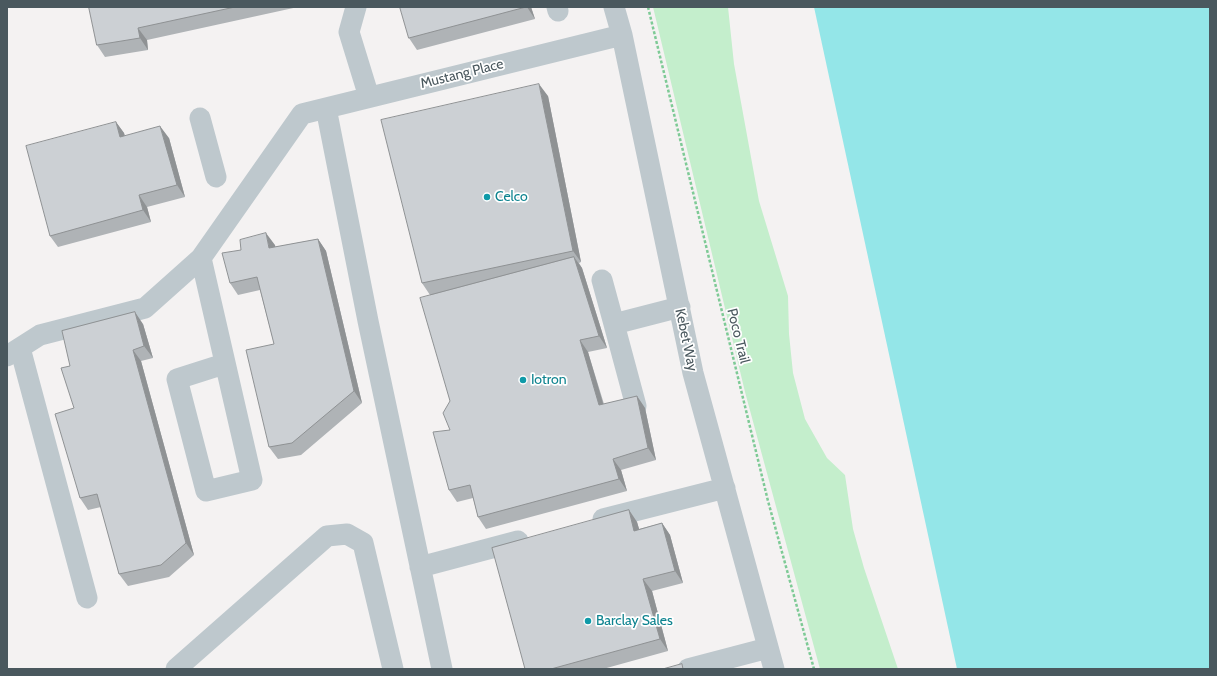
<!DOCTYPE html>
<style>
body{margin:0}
#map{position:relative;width:1217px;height:676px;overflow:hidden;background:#f4f2f2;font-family:Cabin,sans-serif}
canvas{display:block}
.frame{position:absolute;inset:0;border:8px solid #4a585e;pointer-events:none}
</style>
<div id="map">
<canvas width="1217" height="676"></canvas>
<div class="frame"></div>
</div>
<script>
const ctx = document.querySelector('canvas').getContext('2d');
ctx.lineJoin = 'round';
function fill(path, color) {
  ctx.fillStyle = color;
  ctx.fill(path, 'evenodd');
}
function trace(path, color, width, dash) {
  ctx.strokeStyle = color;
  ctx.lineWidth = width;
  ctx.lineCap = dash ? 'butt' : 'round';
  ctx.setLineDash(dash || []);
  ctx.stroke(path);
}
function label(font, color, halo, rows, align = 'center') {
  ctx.font = font + ' Cabin,sans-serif';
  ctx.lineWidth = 3.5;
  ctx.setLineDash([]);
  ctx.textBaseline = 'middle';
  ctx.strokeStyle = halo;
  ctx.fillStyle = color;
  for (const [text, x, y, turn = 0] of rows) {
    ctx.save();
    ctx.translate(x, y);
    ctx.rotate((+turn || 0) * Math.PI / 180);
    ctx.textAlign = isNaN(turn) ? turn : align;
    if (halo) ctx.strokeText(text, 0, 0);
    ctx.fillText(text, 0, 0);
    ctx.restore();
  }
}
fill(new Path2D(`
 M653 7H728L734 64 759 201 788 296 789 334 793 373 805 419 827 458 845 475 853 529 864 568 898 669H820L745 392Z`), '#c4eecc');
fill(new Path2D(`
 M814 7H1210V669H957Z`), '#94e6e8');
trace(new Path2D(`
 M648 7 768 501 814 669`), '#7eca96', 2.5, [3, 2]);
trace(new Path2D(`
 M356 7 349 32 369 97
 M557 7 558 11
 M614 7 622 35 693 373 774 669
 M326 108 368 321 442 669
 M200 118 216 177
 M602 280 614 324
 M20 348 87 598
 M7 356 40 335 145 308 201 258
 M224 364 177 379 206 491 252 480 201 258 302 114 622 35
 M636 406 614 324 680 307
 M603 519 725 488
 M420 567 518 541
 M176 669 327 536 347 534 363 543 393 669
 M688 669 768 648`), '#bec8cd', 21);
fill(new Path2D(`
 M89 7H298L147 40 148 50 105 57 97 45Z
 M400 7H531L535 19 417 50 409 38Z
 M548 96 581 262 579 263 582 268 607 348 588 352 604 404 637 396 645 408 656 460 621 470 627 491 486 529 478 517 473 498 457 502 449 490 450 430V401L430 295 422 283Z
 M116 122 124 133 125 136 169 138 185 197 147 207 151 222 58 247 50 236Z
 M318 239 326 251 362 403 301 455 278 459 269 447 274 344 260 290 238 295 230 283 241 250 275 245V247Z
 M143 324 153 358 141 361 194 555 169 577 128 586 119 574 101 507 88 510 80 498 74 408 70 366Z
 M629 510 637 522 639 529 662 523 670 535 683 583 652 591 668 651 603 669H525Z`), '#afb3b6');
fill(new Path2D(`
 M527 7H531L535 19Z
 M138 28 147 40 148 50 140 38Z
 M539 84 548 96 581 262 573 251Z
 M116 122 124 133 128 149 120 137Z
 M160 126 169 138 185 197 177 185Z
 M139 195 147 207 151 222 143 210Z
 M266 233 275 245 278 260 269 248Z
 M318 239 326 251 362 403 354 391Z
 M574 257 582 268 607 348 599 336Z
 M135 312 143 324 153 358 144 346Z
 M580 340 588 352 607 417 599 405Z
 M133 350 141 361 194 555 186 543Z
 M637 396 645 408 656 460 648 448Z
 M613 459 621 470 627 491 619 479Z
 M629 510 637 522 643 542 634 531Z
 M662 523 670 535 683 583 675 571Z
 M643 579 652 591 668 651 660 639Z`), '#8f9294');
const building = new Path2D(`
 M89 7H235L138 28 140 38 97 45Z
 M400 7H526L409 38Z
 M539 84 573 251 422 283 381 120Z
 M116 122 120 137 160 126 177 185 139 195 143 210 50 236 26 146Z
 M266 233 269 248 318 239 354 391 292 443 269 447 246 350 274 344 257 277 230 283 222 253 241 250 240 240Z
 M574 257 599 336 580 340 599 405 637 396 648 448 613 459 619 479 478 517 470 485 449 490 433 432 450 430 443 413 450 401 420 298Z
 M135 312 144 346 133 350 186 543 161 565 119 574 97 494 80 498 55 414 74 408 61 368 70 366 62 331Z
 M629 510 634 531 662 523 675 571 643 579 660 639 551 669H525L492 548Z
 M682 664 683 669H663Z`);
fill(building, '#ccd0d4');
trace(building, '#8f9294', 1);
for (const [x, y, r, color] of [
 [487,197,4,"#0f9aa8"],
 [523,380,4,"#0f9aa8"],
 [588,621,4,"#0f9aa8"]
]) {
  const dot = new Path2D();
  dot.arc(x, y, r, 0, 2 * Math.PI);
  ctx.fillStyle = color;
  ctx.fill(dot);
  trace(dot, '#fff', 1.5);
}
label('14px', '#4a585e', '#fff', [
 ["Mustang Place",462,74,-14],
 ["Poco Trail",738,336,76],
 ["Kebet Way",686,340,78]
]);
label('14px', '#0d838f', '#fff', [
 ["Celco",495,197],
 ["Iotron",531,380],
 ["Barclay Sales",596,621]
], 'left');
</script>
